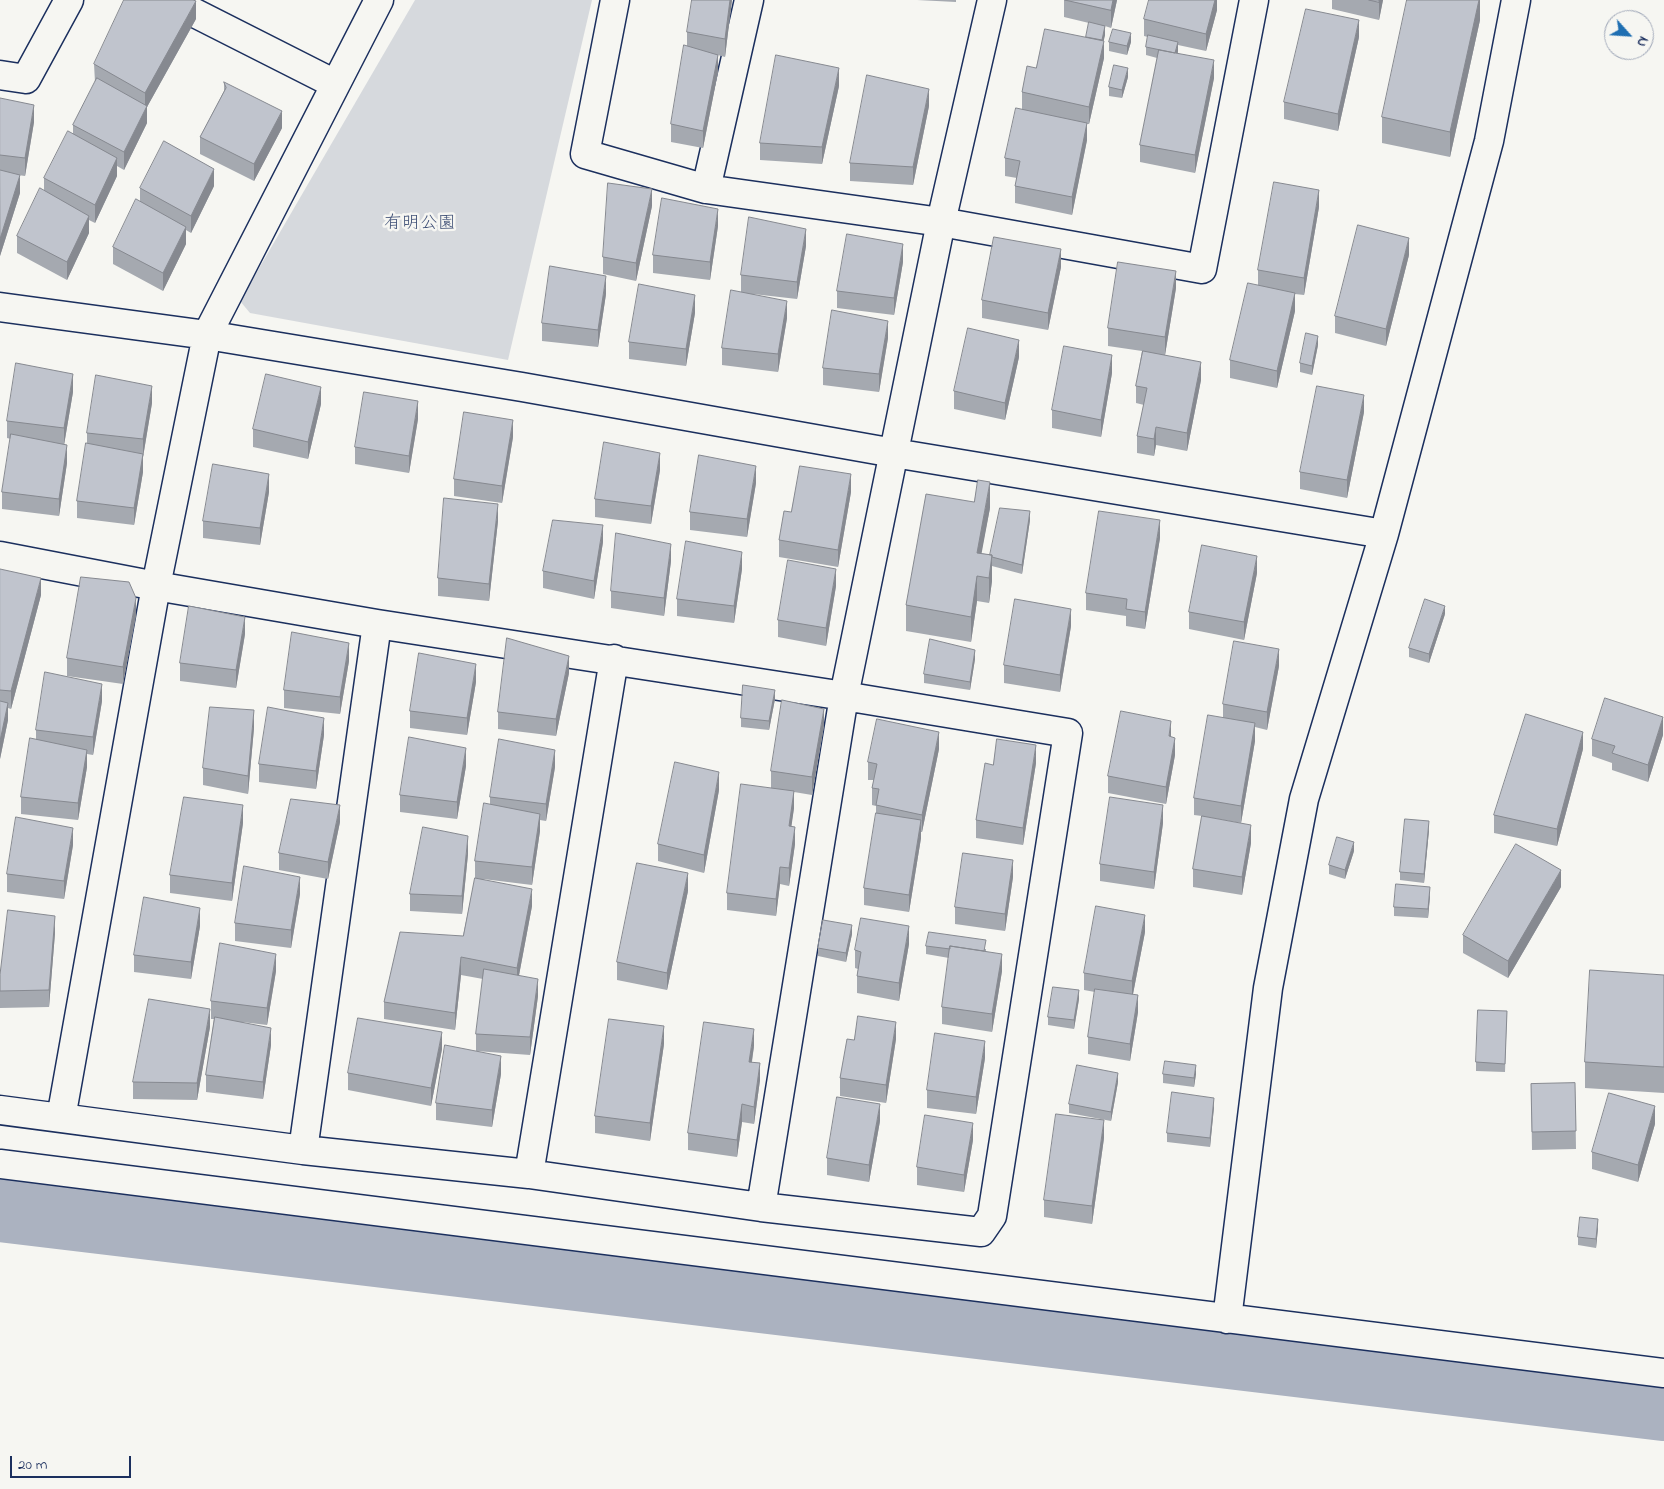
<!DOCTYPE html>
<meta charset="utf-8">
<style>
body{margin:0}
#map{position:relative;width:1664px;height:1489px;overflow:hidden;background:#f6f6f2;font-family:"Indie Flower",sans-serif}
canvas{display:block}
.north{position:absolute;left:1604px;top:10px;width:50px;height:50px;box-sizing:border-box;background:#f6f6f2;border:1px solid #9ea6b7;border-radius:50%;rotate:116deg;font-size:14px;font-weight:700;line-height:20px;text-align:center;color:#1b2f5e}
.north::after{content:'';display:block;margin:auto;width:18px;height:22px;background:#1f6fb2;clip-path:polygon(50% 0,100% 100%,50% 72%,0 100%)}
.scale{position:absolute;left:10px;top:1456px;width:121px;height:22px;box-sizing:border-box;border:2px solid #1b2f5e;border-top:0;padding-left:6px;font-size:15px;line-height:18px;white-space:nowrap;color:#1b2f5e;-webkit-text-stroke:4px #f6f6f2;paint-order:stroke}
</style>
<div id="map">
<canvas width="1664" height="1489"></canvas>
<div class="north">N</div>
<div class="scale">20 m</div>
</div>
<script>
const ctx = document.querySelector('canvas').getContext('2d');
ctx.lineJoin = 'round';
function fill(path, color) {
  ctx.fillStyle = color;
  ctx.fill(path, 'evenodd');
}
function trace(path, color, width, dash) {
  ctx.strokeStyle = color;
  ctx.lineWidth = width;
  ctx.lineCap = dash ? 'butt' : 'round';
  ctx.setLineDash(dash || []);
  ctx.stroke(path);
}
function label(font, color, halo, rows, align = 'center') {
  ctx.font = font + ' "Indie Flower","Klee One",sans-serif';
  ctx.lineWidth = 5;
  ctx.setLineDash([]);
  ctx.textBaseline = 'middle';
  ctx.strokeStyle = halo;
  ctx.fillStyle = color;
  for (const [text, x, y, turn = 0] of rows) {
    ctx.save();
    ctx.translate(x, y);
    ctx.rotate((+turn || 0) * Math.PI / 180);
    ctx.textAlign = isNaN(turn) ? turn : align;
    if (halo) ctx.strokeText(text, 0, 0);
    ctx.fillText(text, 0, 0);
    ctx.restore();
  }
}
fill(new Path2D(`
 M415 0H592L508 360 250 313 240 301Z`), '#d6d9dd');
trace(new Path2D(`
 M0 1206 1664 1405`), '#abb2c0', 72);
const minor = new Path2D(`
 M169 0 335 84
 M615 0 585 154 706 189 941 222 1202 269 1254 0
 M0 75 26 79 69 0
 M706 189 749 0
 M0 307 207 335 522 387 894 453 1384 534
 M0 556 156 586 377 624 844 696 1068 733 992 1216 981 1232 761 1207 529 1174 303 1150 0 1110
 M61 1118 156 586 207 335 379 0
 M303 1150 377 624
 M0 1164 1664 1373
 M529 1174 614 659
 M761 1207 844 696 941 222 992 0
 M1227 1319 1268 988 1304 799 1384 534 1489 141 1516 0`);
trace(minor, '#1b2f5e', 31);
trace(minor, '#f6f6f2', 28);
fill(new Path2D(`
 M732 0 725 57 718 55V72L703 148 671 142V124L687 46V32Z
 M917 0H956V2Z
 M1064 0H1117L1111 28 1105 26V35L1103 41 1104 58 1089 124H1087V140L1072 215 1015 203V186L1017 178 1005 176V158L1022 109V92L1036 68 1086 37 1089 23 1064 17Z
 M1217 0V10L1206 51 1178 45V53L1214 78 1195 173 1140 162V145L1157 58 1146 55V47L1148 37 1144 36V19Z
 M1332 0H1383L1379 20 1332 9Z
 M1480 0V20L1450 157 1382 143V117Z
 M196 19 147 107V123L124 170 117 166V176L95 223 89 220V233L67 280 17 253V236L44 191V178L73 134V125L95 82 94 64Z
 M1359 37 1338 131 1284 119V102Z
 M1109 42H1131L1127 55 1109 51Z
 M1128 77 1122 98 1109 96V87Z
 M224 82 282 128 254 181 200 154V137L224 91Z
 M839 86 822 164 760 160V143Z
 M0 98 34 122 25 176 18 175 20 193 0 256Z
 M929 106 913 185 850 181V163Z
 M214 186 191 233 186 230V244L163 291 113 264V247L140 201V188Z
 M652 206 636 281 603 274V257Z
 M1319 207 1304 295 1295 294V311L1277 388 1230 378V360L1258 285V270Z
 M718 226 710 280 653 273V255Z
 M806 246 797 299 753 294 787 318 778 372 722 365V348L741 292V275Z
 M1409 255 1386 346 1335 333V316Z
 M903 262 894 315 837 308V291Z
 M1061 267 1048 330 982 318V300Z
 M1176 288 1165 355 1201 380 1187 451 1156 445 1154 456 1137 453V436L1144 405 1136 403V386L1142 351 1108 346V328Z
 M606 294 598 347 542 341V323Z
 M695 313 686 366 629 359V342Z
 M888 338 879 392 823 385V368Z
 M1318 345 1312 375 1300 372V363Z
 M1019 357 1005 420 954 409V391Z
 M1112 373 1101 437 1052 428V410Z
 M73 392 64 445 67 463 59 516 2 509V492L11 439 7 438V421Z
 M152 403 143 457V472L134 525 77 518V501L87 444V433Z
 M321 404 308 459 253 447V429Z
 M1364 412 1347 498 1300 489V472Z
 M418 419 409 473 355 464V447Z
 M513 437 502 503 454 496V479Z
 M660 470 651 524 595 517V499Z
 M756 483 747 537 690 530V512Z
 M269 492 260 545 203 538V521Z
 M851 492 838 567 779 557V540L791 512Z
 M990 508 981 553 990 555 1030 520 1022 574 992 566V581L989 603 977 601 971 642 906 631V605Z
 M498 521 489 601 438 596V578Z
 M1160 538 1145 629 1126 626V616L1086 610V593Z
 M603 542 594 599 543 588V571Z
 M671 561 664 616 611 608V591Z
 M0 569 41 595 11 709 8 708V720L0 759Z
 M742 569 734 623 677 616V599Z
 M1257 573 1244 640 1189 629V612Z
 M836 586 826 646 778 637V620Z
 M1445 614 1429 663 1409 657V648Z
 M136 615 123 684 67 676V658Z
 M1071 626 1060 692 1004 683V665Z
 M245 634 236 688 180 681V663Z
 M975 659 970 690 924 683V674Z
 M349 661 340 714 284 708V690Z
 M1279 666 1267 730 1255 727V741L1241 823 1206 817 1251 843 1242 895 1193 887V869L1202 816 1194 815V798L1223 717V704Z
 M569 673 556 736 498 729V712Z
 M476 682 467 735 410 728V711Z
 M775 699 769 730 741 727V718Z
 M102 701 93 755 87 754V767L78 820 21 814V797L36 740V730Z
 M824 726 812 795 794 792V808L791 826 795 844 789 886 780 884 776 916 727 910V893L771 788V771Z
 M254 728 248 794 203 785V768Z
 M324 735 316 789 259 782V764Z
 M1663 735 1648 782 1612 770V763L1592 756V739Z
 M1171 737 1175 755 1166 804 1108 793V776Z
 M939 749 922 832H921V838L909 912 864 905V888L876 817V806L872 805V788L874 780H868V762Z
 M1583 749 1557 846 1494 833V815Z
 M1036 763 1023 845 976 838V820L993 765Z
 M466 766 457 819 400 812V795Z
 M555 767 546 821 540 820V831L532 885 483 879 532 906 519 975 538 996 530 1055 476 1051V1034L483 979 461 975 455 1030 384 1019V1002L463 936 475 878V861L490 804V797Z
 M719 790 704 873 658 861V844Z
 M340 822 328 879 279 870V853Z
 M243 823 232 901 170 893V875Z
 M1163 823 1154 889 1100 881V864Z
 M1429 830 1424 883 1400 880V872Z
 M73 845 64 899 7 892V874Z
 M1354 851 1345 879 1329 874V865Z
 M468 854 462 914 410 911V894Z
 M1013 877 1005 931 955 924V907Z
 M1561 887 1508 978 1463 953V935Z
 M688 891 667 990 617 980V962Z
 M300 894 291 948 235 941V923Z
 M1430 896 1428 918 1394 916V907Z
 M200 926 191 979 134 972V955Z
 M1145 932 1133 994 1138 1012 1130 1061 1088 1054V1037L1095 992 1084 990V973Z
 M55 933 49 1007 0 1008V975Z
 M852 934 846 962 818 956V948Z
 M909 944 899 1001 857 993V976L858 969 855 968V950Z
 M926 946 986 949V951L1002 971 992 1032 942 1024V1007L949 958 926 954Z
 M276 971 267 1025 242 1022 271 1045 263 1099 206 1092V1075L214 1019H211V1001Z
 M1664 975V1093L1585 1088V1062Z
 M1079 999 1074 1029 1048 1025V1017Z
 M1507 1011 1505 1072 1476 1071V1062Z
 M210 1027 197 1100 133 1099V1082Z
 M896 1039 886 1103 840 1096V1078L854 1040Z
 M664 1044 650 1141 595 1133V1116Z
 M754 1046 752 1062 760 1080 754 1124 742 1122 737 1157 688 1150V1133Z
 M442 1049 431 1106 348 1090V1073Z
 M985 1058 976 1114 927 1108V1090Z
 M501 1074 492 1127 436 1120V1103Z
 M1163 1074H1196L1194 1087 1163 1083Z
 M1118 1082 1111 1121 1069 1113V1104Z
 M1575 1083 1576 1149 1532 1150 1531 1084Z
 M1214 1107 1210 1147 1167 1142V1133Z
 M880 1121 869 1182 827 1175V1158Z
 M1655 1124 1638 1182 1592 1169V1152Z
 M1104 1138 1092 1224 1044 1217V1200Z
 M973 1140 964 1192 917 1185V1167Z
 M1598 1228 1596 1248 1578 1245V1237Z`), '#a5a9b0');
fill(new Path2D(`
 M730 0H732L725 57V39Z
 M1113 0H1117L1111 28V10Z
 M1215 0H1217V10L1206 51V34Z
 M1379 0H1383L1379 20Z
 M1479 0H1480V20L1450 157V132Z
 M196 1V19L147 107V123L124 170V152L145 110V93Z
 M1359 20V37L1338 131V114Z
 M1105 26V35L1102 49V40Z
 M1131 33V42L1127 55V46Z
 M1104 41V58L1089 124V107Z
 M1178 42V51L1175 63V54Z
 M718 55V72L703 148V131Z
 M1214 60V78L1195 173V155Z
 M839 68V86L822 164V147Z
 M1128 68V77L1122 98V90Z
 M929 89V106L913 185V167Z
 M34 105V122L25 176V158Z
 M282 111V128L254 181V164Z
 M1087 123V140L1072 215V197Z
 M117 158V176L95 223V205Z
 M214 169V186L191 233V216Z
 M20 175V193L0 256V239Z
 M652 189V206L636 281V263Z
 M1319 190V207L1304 295V278Z
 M718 209V226L710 280V262Z
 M89 216V233L67 280V262Z
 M186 227V244L163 291V273Z
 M806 229V246L797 299V282Z
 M1409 238V255L1386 346V329Z
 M903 244V262L894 315V298Z
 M1061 249V267L1048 330V313Z
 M1176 271V288L1165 355V337Z
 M606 276V294L598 347V330Z
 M1295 293V311L1277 388V371Z
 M695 295V313L686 366V349Z
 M787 301V318L778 372V354Z
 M888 321V338L879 392V374Z
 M1318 336V345L1312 375V366Z
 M1019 340V357L1005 420V403Z
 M1112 355V373L1101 437V420Z
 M1201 362V380L1187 451V433Z
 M73 374V392L64 445V428Z
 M152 386V403L143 457V439Z
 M321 387V404L308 459V442Z
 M1364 395V412L1347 498V480Z
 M418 401V419L409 473V456Z
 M513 420V437L502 503V486Z
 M1156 427V445L1154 456V439Z
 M67 445V463L59 516V499Z
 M660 453V470L651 524V506Z
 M143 454V472L134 525V508Z
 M756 466V483L747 537V519Z
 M269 474V492L260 545V528Z
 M851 474V492L838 567V550Z
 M990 482V508L977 578V601L971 642V617L977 553Z
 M498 504V521L489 601V584Z
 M1030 511V520L1022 574V565Z
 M1160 520V538L1145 629V612Z
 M603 525V542L594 599V581Z
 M671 544V561L664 616V598Z
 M742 552V569L734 623V606Z
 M992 555V581L989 603V578Z
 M1257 556V573L1244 640V622Z
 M836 569V586L826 646V628Z
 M41 578V595L11 709V691Z
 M136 598V615L123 684V667Z
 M1445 606V614L1429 663V654Z
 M1071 609V626L1060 692V675Z
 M245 617V634L236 688V670Z
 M349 643V661L340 714V697Z
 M1279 649V666L1267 730V712Z
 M975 650V659L970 690V682Z
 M569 656V673L556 736V719Z
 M476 664V682L467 735V718Z
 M102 684V701L93 755V737Z
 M775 690V699L769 730V721Z
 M8 703V720L0 759V741Z
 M824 709V726L812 795V777Z
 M254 710V728L248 794V776Z
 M1663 717V735L1648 782V765Z
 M324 718V735L316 789V771Z
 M1171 721V738L1169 736Z
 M1255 723V741L1241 823V806Z
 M939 732V749L922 832V815Z
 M1583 732V749L1557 846V829Z
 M1175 738V755L1166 804V787Z
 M1036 745V763L1023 845V828Z
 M466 748V766L457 819V802Z
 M87 750V767L78 820V803Z
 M555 750V767L546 821V804Z
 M719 772V790L704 873V855Z
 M794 791V808L789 844V826Z
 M243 805V823L232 901V883Z
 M340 805V822L328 879V862Z
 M1163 805V823L1154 889V872Z
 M540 814V831L532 885V867Z
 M921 820V838L909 912V895Z
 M1429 821V830L1424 883V874Z
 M1251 825V843L1242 895V877Z
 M795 827V844L789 886V868Z
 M73 828V845L64 899V881Z
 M468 836V854L462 914V896Z
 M1354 842V851L1345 879V870Z
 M1013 860V877L1005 931V914Z
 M780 867V884L776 916V899Z
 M1561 870V887L1508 978V961Z
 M688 873V891L667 990V973Z
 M300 877V894L291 948V930Z
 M1430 887V896L1428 918V909Z
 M532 889V906L517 986V968Z
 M200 908V926L191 979V962Z
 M1145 915V932L1132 999V981Z
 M55 916V933L49 1007V990Z
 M852 925V934L846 962V953Z
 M909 926V944L899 1001V983Z
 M276 954V971L267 1025V1008Z
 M1002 954V971L992 1032V1014Z
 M461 957V975L455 1030V1013Z
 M538 979V996L530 1055V1037Z
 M1079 990V999L1074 1029V1020Z
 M1138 995V1012L1130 1061V1044Z
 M210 1009V1027L197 1100V1083Z
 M896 1022V1039L886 1103V1085Z
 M664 1026V1044L650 1141V1123Z
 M271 1028V1045L263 1099V1082Z
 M754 1029V1046L749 1079V1062Z
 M442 1032V1049L431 1106V1088Z
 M985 1041V1058L976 1114V1097Z
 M501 1056V1074L492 1127V1110Z
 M760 1063V1080L754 1124V1107Z
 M1196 1065V1074L1194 1087V1078Z
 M1118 1073V1082L1111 1121V1112Z
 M1214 1098V1107L1210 1147V1138Z
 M742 1104V1122L737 1157V1140Z
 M880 1104V1121L869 1182V1165Z
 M1655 1106V1124L1638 1182V1165Z
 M1104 1120V1138L1092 1224V1206Z
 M973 1123V1140L964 1192V1175Z
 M1598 1219V1228L1596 1248V1239Z`), '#868990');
const building = new Path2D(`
 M124 0H193L196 1 145 93 94 64Z
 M692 0H730L725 39 687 32Z
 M1065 0H1113L1111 10Z
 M1149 0H1215L1206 34 1144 19Z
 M1369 0H1379V2Z
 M1407 0H1479L1450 132 1382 117Z
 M1306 9 1359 20 1338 114 1284 102Z
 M1089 22 1105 26 1102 40 1086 37Z
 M1045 29 1104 41 1089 107 1022 92 1027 66 1036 68Z
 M1113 29 1131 33 1127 46 1109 42Z
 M1148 35 1178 42 1175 53 1146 47Z
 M684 45 718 55 703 131 671 124Z
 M1159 50 1214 60 1195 155 1140 145Z
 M776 55 839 68 822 147 760 143Z
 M1114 65 1128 68 1122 90 1109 87Z
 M867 75 929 89 913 167 850 163Z
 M97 78 147 106 124 152 73 125Z
 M224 82 282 111 254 164 200 137 226 88Z
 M0 98 34 105 25 158 0 155Z
 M1016 108 1087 123 1072 197 1015 186 1020 161 1005 158Z
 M68 131 117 158 95 205 44 178Z
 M164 141 214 169 191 216 140 188Z
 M0 170 20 175 0 239Z
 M1274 182 1319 190 1304 278 1258 270Z
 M608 183 652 189 636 263 603 257Z
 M40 188 89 216 67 262 17 236Z
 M662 198 718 209 710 262 653 255Z
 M136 199 186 227 163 273 113 247Z
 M749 217 806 229 797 282 741 275Z
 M1358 225 1409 238 1386 329 1335 316Z
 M847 234 903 244 894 298 837 291Z
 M994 237 1061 249 1048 313 982 300Z
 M1118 262 1176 271 1165 337 1108 328Z
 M550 266 606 276 598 330 542 323Z
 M1248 283 1295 293 1277 371 1230 360Z
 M639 284 695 295 686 349 629 342Z
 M731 290 787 301 778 354 722 348Z
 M832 310 888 321 879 374 823 368Z
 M968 328 1019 340 1005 403 954 391Z
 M1306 333 1318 336 1312 366 1300 363Z
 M1064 346 1112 355 1101 420 1052 410Z
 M1143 351 1201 362 1187 433 1156 427 1154 439 1137 436 1147 388 1136 386Z
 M16 363 73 374 64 428 7 421Z
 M266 374 321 387 308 442 253 429Z
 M96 375 152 386 143 439 87 433Z
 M1317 386 1364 395 1347 480 1300 472Z
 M364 392 418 401 409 456 355 447Z
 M464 412 513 420 502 486 454 479Z
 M11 434 67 445 59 499 2 492Z
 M604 442 660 453 651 506 595 499Z
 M86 443 143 454 134 508 77 501Z
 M699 455 756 466 747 519 690 512Z
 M213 464 269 474 260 528 203 521Z
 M800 466 851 474 838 550 779 540 784 511 791 512Z
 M978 480 990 482 977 553 992 555 989 578 977 576 971 617 906 605 926 494 974 502Z
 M444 498 498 504 489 584 438 578Z
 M1000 508 1030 511 1022 565 992 557V555H990Z
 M1099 511 1160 520 1145 612 1126 609 1127 599 1086 593Z
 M553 520 603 525 594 581 543 571Z
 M616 533 671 544 664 598 611 591Z
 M686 541 742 552 734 606 677 599Z
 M1202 545 1257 556 1244 622 1189 612Z
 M788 560 836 569 826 628 778 620Z
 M0 569 41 578 11 691 0 690Z
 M81 577 129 582 136 598 123 667 67 658Z
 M1015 599 1071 609 1060 675 1004 665Z
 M1425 599 1445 606 1429 654 1409 648Z
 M189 606 245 617 236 670 180 663Z
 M292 632 349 643 340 697 284 690Z
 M507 638 569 656 556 719 498 712Z
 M930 639 975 650 970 682 924 674Z
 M1234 641 1279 649 1267 712 1223 704Z
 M419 653 476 664 467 718 410 711Z
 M45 672 102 684 93 737 36 730Z
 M743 685 775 690 769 721 741 718Z
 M1605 698 1663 717 1648 765 1612 753 1615 746 1592 739Z
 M782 700 824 709 812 777 771 771Z
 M0 701 8 703 0 741Z
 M210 707 254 710 248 776 203 768Z
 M268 707 324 718 316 771 259 764Z
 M1121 711 1171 721 1169 736 1175 738 1166 787 1108 776Z
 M1526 714 1583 732 1557 829 1494 815Z
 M1208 715 1255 723 1241 806 1194 798Z
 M877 719 939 732 922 815 876 805 879 789 872 788 877 764 868 762Z
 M409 737 466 748 457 802 400 795Z
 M30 738 87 750 78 803 21 797Z
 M499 739 555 750 546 804 490 797Z
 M997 739 1036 745 1023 828 976 820 985 763 993 765Z
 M675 762 719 772 704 855 658 844Z
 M741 784 794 791 789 826 795 827 789 868 780 867 776 899 727 893Z
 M184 797 243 805 232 883 170 875Z
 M1110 797 1163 805 1154 872 1100 864Z
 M291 799 340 805 328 862 279 853Z
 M484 803 540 814 532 867 475 861Z
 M876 813 921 820 909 895 864 888Z
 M1202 816 1251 825 1242 877 1193 869Z
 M16 817 73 828 64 881 7 874Z
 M1405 819 1429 821 1424 874 1400 872Z
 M423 827 468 836 462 896 410 894Z
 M1337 837 1354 842 1345 870 1329 865Z
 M1516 844 1561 870 1508 961 1463 935Z
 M963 853 1013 860 1005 914 955 907Z
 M637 863 688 873 667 973 617 962Z
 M244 866 300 877 291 930 235 923Z
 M475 878 532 889 517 968 461 957 455 1013 384 1002 400 932 463 936Z
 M1396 884 1430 887 1428 909 1394 907Z
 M144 897 200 908 191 962 134 955Z
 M1096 906 1145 915 1132 981 1084 973Z
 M8 910 55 916 49 990 0 991V975Z
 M861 918 909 926 899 983 857 976 861 952 855 950Z
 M823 920 852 925 846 953 818 948Z
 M929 932 986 940 984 951 950 946V949L926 946Z
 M220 943 276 954 267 1008 211 1001Z
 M950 946 1002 954 992 1014 942 1007Z
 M484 969 538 979 530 1037 476 1034Z
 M1590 970 1664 975V1067L1585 1062Z
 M1053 987 1079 990 1074 1020 1048 1017Z
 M1095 989 1138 995 1130 1044 1088 1037Z
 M149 999 210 1009 197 1083 133 1082Z
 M1478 1010 1507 1011 1505 1064 1476 1062Z
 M858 1016 896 1022 886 1085 840 1078 847 1039 854 1040Z
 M215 1017 271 1028 263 1082 206 1075Z
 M358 1018 442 1032 431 1088 348 1073Z
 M609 1019 664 1026 650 1123 595 1116Z
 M704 1022 754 1029 749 1062 760 1063 754 1107 742 1104 737 1140 688 1133Z
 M935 1033 985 1041 976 1097 927 1090Z
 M445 1045 501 1056 492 1110 436 1103Z
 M1165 1061 1196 1065 1194 1078 1163 1074Z
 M1077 1065 1118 1073 1111 1112 1069 1104Z
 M1575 1083 1576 1131 1532 1132 1531 1084Z
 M1172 1092 1214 1098 1210 1138 1167 1133Z
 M1609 1093 1655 1106 1638 1165 1592 1152Z
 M837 1097 880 1104 869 1165 827 1158Z
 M1056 1114 1104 1120 1092 1206 1044 1200Z
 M925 1115 973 1123 964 1175 917 1167Z
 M1580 1217 1598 1219 1596 1239 1578 1237Z`);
fill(building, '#c0c4cd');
trace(building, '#868990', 1);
label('18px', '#405177', '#f6f6f2', [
 ["有明公園",420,225]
]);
</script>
